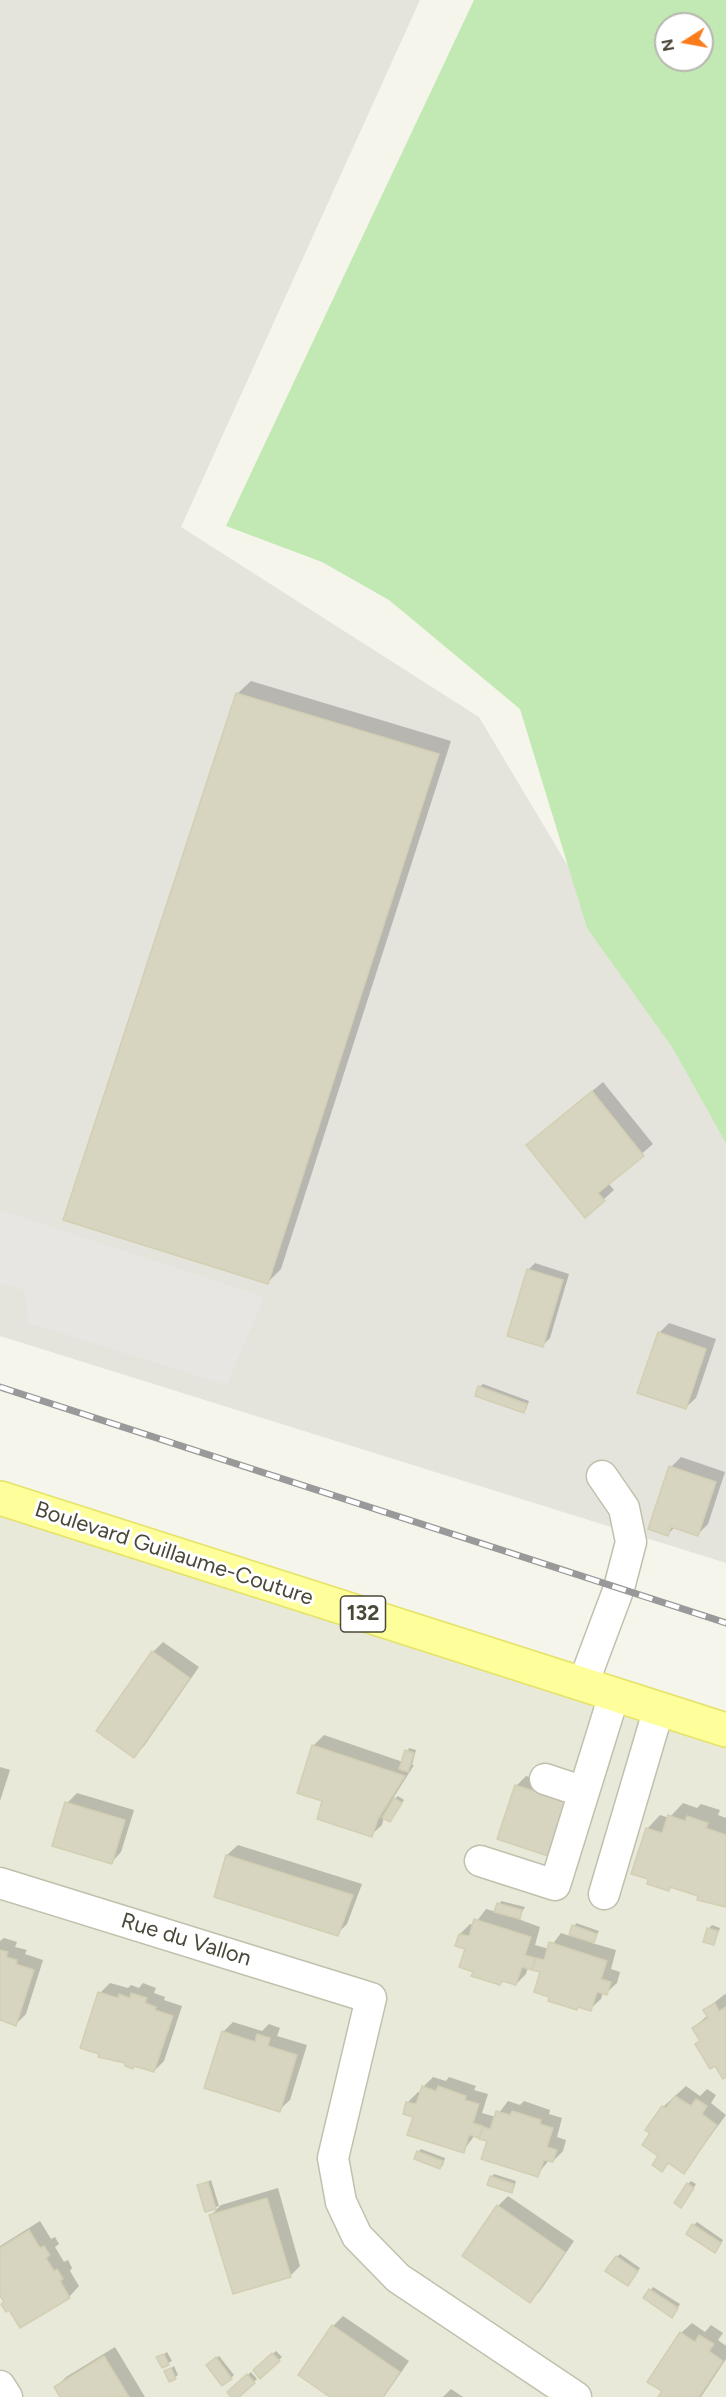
<!DOCTYPE html>
<style>
body{margin:0}
#map{position:relative;width:726px;height:2397px;overflow:hidden;background:#f5f5eb;font-family:Figtree,sans-serif}
canvas{display:block}
.north{position:absolute;left:654px;top:12px;width:60px;height:60px;box-sizing:border-box;background:#fff;border:2px solid #b7b6af;border-radius:50%;rotate:259deg;font-size:16px;font-weight:700;line-height:24px;text-align:center;color:#4a4838}
.north::after{content:'';display:block;margin:auto;width:21px;height:27px;background:#fb7c1c;clip-path:polygon(50% 0,100% 100%,50% 72%,0 100%)}
</style>
<div id="map">
<canvas width="726" height="2397"></canvas>
<div class="north">N</div>
</div>
<script>
const ctx = document.querySelector('canvas').getContext('2d');
ctx.lineJoin = 'round';
function fill(path, color) {
  ctx.fillStyle = color;
  ctx.fill(path, 'evenodd');
}
function trace(path, color, width, dash) {
  ctx.strokeStyle = color;
  ctx.lineWidth = width;
  ctx.lineCap = dash ? 'butt' : 'round';
  ctx.setLineDash(dash || []);
  ctx.stroke(path);
}
function label(font, color, halo, rows, align = 'center') {
  ctx.font = font + ' Figtree,sans-serif';
  ctx.lineWidth = 6;
  ctx.setLineDash([]);
  ctx.textBaseline = 'middle';
  ctx.strokeStyle = halo;
  ctx.fillStyle = color;
  for (const [text, x, y, turn = 0] of rows) {
    ctx.save();
    ctx.translate(x, y);
    ctx.rotate((+turn || 0) * Math.PI / 180);
    ctx.textAlign = isNaN(turn) ? turn : align;
    if (halo) ctx.strokeText(text, 0, 0);
    ctx.fillText(text, 0, 0);
    ctx.restore();
  }
}
fill(new Path2D(`
 M0 1498 726 1730V2397H0Z`), '#e9e9d9');
fill(new Path2D(`
 M0 0H420L181 527 479 717 726 1131V1563L0 1336Z`), '#e5e4dc');
fill(new Path2D(`
 M474 0H726V1143L672 1047 587 928 520 709 389 600 322 562 226 526ZM666 24H702V60H666Z`), '#c2e9b4');
fill(new Path2D(`
 M0 1210 264 1297 227 1385 29 1323 24 1290 0 1283Z`), '#e7e6e2');
fill(new Path2D(`
 M251 681 451 741 281 1269 268 1282 237 694Z
 M603 1082 653 1144 608 1183 614 1190 585 1216 528 1145Z
 M535 1263 569 1274 550 1338 543 1345 528 1270Z
 M669 1323 716 1339 696 1398 685 1408 659 1333Z
 M483 1384 529 1401 526 1409 523 1412 479 1387Z
 M681 1457 725 1472 708 1524 698 1534 675 1527 668 1534 671 1467Z
 M163 1642 199 1667 144 1746 134 1756 153 1652Z
 M324 1735 403 1762 409 1748 416 1750 412 1765H414L392 1800 398 1796 404 1800 392 1818 384 1817 382 1825 371 1835 324 1800 313 1746Z
 M0 1767 10 1770 0 1801Z
 M526 1776 577 1792 560 1845 516 1786Z
 M77 1793 134 1810 121 1852 111 1863 67 1803Z
 M683 1803 697 1808 701 1804 720 1810 718 1815 726 1818V1906L672 1886 669 1890 647 1829 660 1815 669 1818Z
 M238 1845 362 1884 347 1924 337 1934 216 1896 227 1855Z
 M501 1901 525 1907 518 1919 540 1927 535 1945 549 1949 561 1933 570 1936 576 1923 599 1931 592 1943 616 1950 611 1969 620 1972 617 1983 606 1993 603 1992 601 1999 590 2009 542 1971 528 1967 526 1974 516 1984 504 1980 500 1984 475 1971 460 1934 470 1924 474 1925 486 1909 496 1912Z
 M712 1925 720 1928 714 1944 709 1928Z
 M4 1938 17 1942 15 1947 27 1950 25 1954 43 1960 26 2014 16 2024 0 2019V1941Z
 M110 1983 128 1988 131 1985 139 1988 143 1983 156 1988 154 1993 165 1997 164 2000 182 2006 164 2061 154 2071 135 2065 133 2067 100 1993Z
 M725 1994 726 1995V2075L693 2028 708 2015 705 2010Z
 M233 2022 262 2031 269 2024 280 2028 277 2036 307 2045 290 2100 279 2110 223 2032Z
 M433 2077 446 2081 449 2077 476 2086 474 2090 488 2094 482 2113 496 2117 508 2101 520 2105 524 2101 550 2110 549 2114 562 2118 557 2137 566 2140 563 2151 553 2161 549 2160 537 2175 480 2137 475 2135 463 2151 414 2116 408 2102 418 2092 421 2093 423 2087Z
 M686 2086 700 2096 707 2089 716 2095 711 2103 726 2115 684 2172 670 2162 662 2170 652 2133 663 2107Z
 M421 2149 445 2158 443 2165 440 2168 418 2152Z
 M494 2174 516 2181 514 2188 511 2191 491 2177Z
 M211 2180 219 2206 206 2210 199 2186Z
 M691 2181 696 2184 684 2203 688 2184Z
 M278 2188 300 2266 290 2276 211 2215 221 2205Z
 M508 2196 574 2241 540 2291 530 2301 498 2206Z
 M40 2221 51 2239 55 2237 59 2244 55 2247 64 2262 68 2260 72 2268 70 2271 79 2286 69 2297 20 2326 0 2294V2246Z
 M697 2222 723 2240 718 2248 694 2225Z
 M620 2254 640 2268 631 2281 617 2257Z
 M653 2287 680 2304 674 2313 645 2298Z
 M343 2316 409 2361 384 2397H332L333 2326Z
 M692 2323 705 2332 711 2325 723 2333 718 2340 726 2346V2359L701 2397H660L664 2391 649 2381 681 2333Z
 M115 2347 145 2397H62L56 2387 66 2377Z
 M276 2351 282 2357 260 2377 255 2370Z
 M167 2352 172 2361 163 2366 158 2358Z
 M219 2356 234 2375 231 2378 211 2362Z
 M174 2366 178 2375 170 2380 166 2372Z
 M251 2372 257 2379 236 2397H233L229 2392Z
 M451 2389 463 2397H443Z`), '#0003');
const building = new Path2D(`
 M236 693 439 754 268 1284 63 1220Z
 M592 1091 644 1156 598 1193 605 1201 585 1218 526 1145Z
 M527 1269 563 1280 543 1347 507 1336Z
 M658 1332 706 1349 686 1409 637 1393Z
 M478 1386 527 1404 524 1413 475 1396Z
 M669 1466 716 1482 698 1536 671 1527 668 1536 648 1529Z
 M152 1651 190 1678 134 1758 96 1731Z
 M312 1745 405 1776 378 1819 372 1837 317 1819 322 1801 297 1793Z
 M405 1750 414 1753 408 1772 399 1769Z
 M515 1785 568 1802 551 1857 497 1839Z
 M394 1798 402 1803 390 1822 382 1818Z
 M65 1802 125 1820 112 1864 52 1846Z
 M668 1815 685 1821 687 1816 708 1823 706 1828 726 1835V1907L697 1900 698 1896 670 1887 669 1891 647 1884 648 1879 631 1874 646 1828 662 1833Z
 M226 1855 353 1895 338 1936 214 1897Z
 M497 1903 522 1910 520 1919 494 1912Z
 M474 1919 531 1937 525 1955 535 1958 532 1970 522 1967 516 1985 502 1981 500 1985 471 1976 473 1972 459 1967 465 1949 455 1946 459 1934 469 1936Z
 M572 1925 597 1934 594 1943 569 1935Z
 M707 1928 718 1931 714 1945 703 1942Z
 M549 1942 607 1961 601 1979 611 1982 607 1995 597 1992 591 2011 578 2007 577 2010 548 2001 549 1997 534 1992 540 1972 532 1970 536 1958 544 1960Z
 M0 1950 8 1952 6 1957 17 1960 16 1964 34 1970 16 2026 0 2020Z
 M98 1992 118 1998 119 1994 130 1998 131 1993 147 1998 145 2003 156 2007 155 2010 173 2016 154 2072 134 2066 133 2069 125 2066V2063L98 2057 99 2054 80 2048Z
 M715 2003 719 2011 726 2007V2077L723 2079 715 2066 710 2069 695 2044 700 2041 692 2028 708 2018 703 2010Z
 M222 2031 255 2042 257 2034 270 2038 268 2046 297 2055 280 2112 204 2088Z
 M422 2086 436 2091 438 2086 466 2096 465 2100 479 2104 473 2123 483 2126 479 2138 469 2135 464 2153 407 2135 413 2117 403 2114 406 2102 416 2104Z
 M675 2096 691 2106 696 2099 707 2106 702 2114 717 2125 684 2174 668 2163 662 2172 652 2165 658 2156 642 2145 650 2133 645 2130 662 2106 666 2108Z
 M496 2111 510 2115 512 2111 541 2120 540 2124 553 2128 547 2147 557 2150 553 2162 544 2160 538 2177 481 2159 487 2141 479 2139 483 2127 490 2129Z
 M417 2151 443 2161 440 2169 414 2159Z
 M490 2176 514 2184 512 2193 487 2185Z
 M208 2182 216 2209 205 2212 197 2185Z
 M687 2183 694 2188 681 2208 674 2203Z
 M267 2198 291 2277 233 2294 209 2215Z
 M497 2205 565 2252 530 2303 462 2256Z
 M692 2224 721 2243 715 2253 686 2234Z
 M29 2230 40 2248 44 2246 50 2255 46 2258 54 2271 57 2269 63 2279 60 2281 70 2298 20 2328 9 2310 6 2312 1 2304 4 2302 0 2296V2248Z
 M616 2256 638 2271 628 2286 605 2271Z
 M649 2289 678 2308 672 2318 643 2298Z
 M332 2325 400 2372 383 2397H330L298 2375Z
 M680 2332 695 2342 699 2335 714 2344 709 2351 723 2361 699 2397H658L662 2391 647 2382Z
 M272 2353 280 2361 260 2379 253 2370Z
 M164 2354 169 2365 162 2368 156 2357Z
 M104 2356 129 2397H60L54 2387Z
 M216 2357 232 2379 222 2386 206 2365Z
 M171 2368 176 2379 169 2382 164 2371Z
 M247 2374 255 2383 239 2397H231L227 2392Z`);
fill(building, '#d7d4c0');
trace(building, '#d2cfb3', 1.5);
const minor = new Path2D(`
 M583 1684 619 1588 631 1542 624 1508 602 1476
 M545 1779 584 1792
 M480 1861 555 1885 614 1695
 M0 1883 371 1998 333 2158 341 2202 357 2236 398 2278 576 2397
 M604 1894 659 1708
 M0 2386 7 2397`);
const major = new Path2D(`
 M0 1498 726 1730`);
trace(minor, '#c1c0ad', 33);
trace(major, '#e5e369', 36);
trace(minor, '#fff', 30);
trace(major, '#fefe9a', 33);
const rail = new Path2D(`
 M0 1387 726 1623`);
trace(rail, '#999', 7);
trace(rail, '#fff', 4.5, [14]);
for (const [x, y, w] of [
 [363,1614,45]
]) {
  const box = new Path2D();
  box.roundRect(x - w / 2, y - 18, w, 36, 4.5);
  ctx.fillStyle = '#fff';
  ctx.fill(box);
  trace(box, '#4a4838', 1.5);
}
label('bold 21px', '#4a4838', null, [
 ["132",363,1614]
]);
label('22px', '#4a4838', '#fff', [
 ["Boulevard Guillaume-Couture",174,1554,18],
 ["Rue du Vallon",186,1940,17]
]);
</script>
